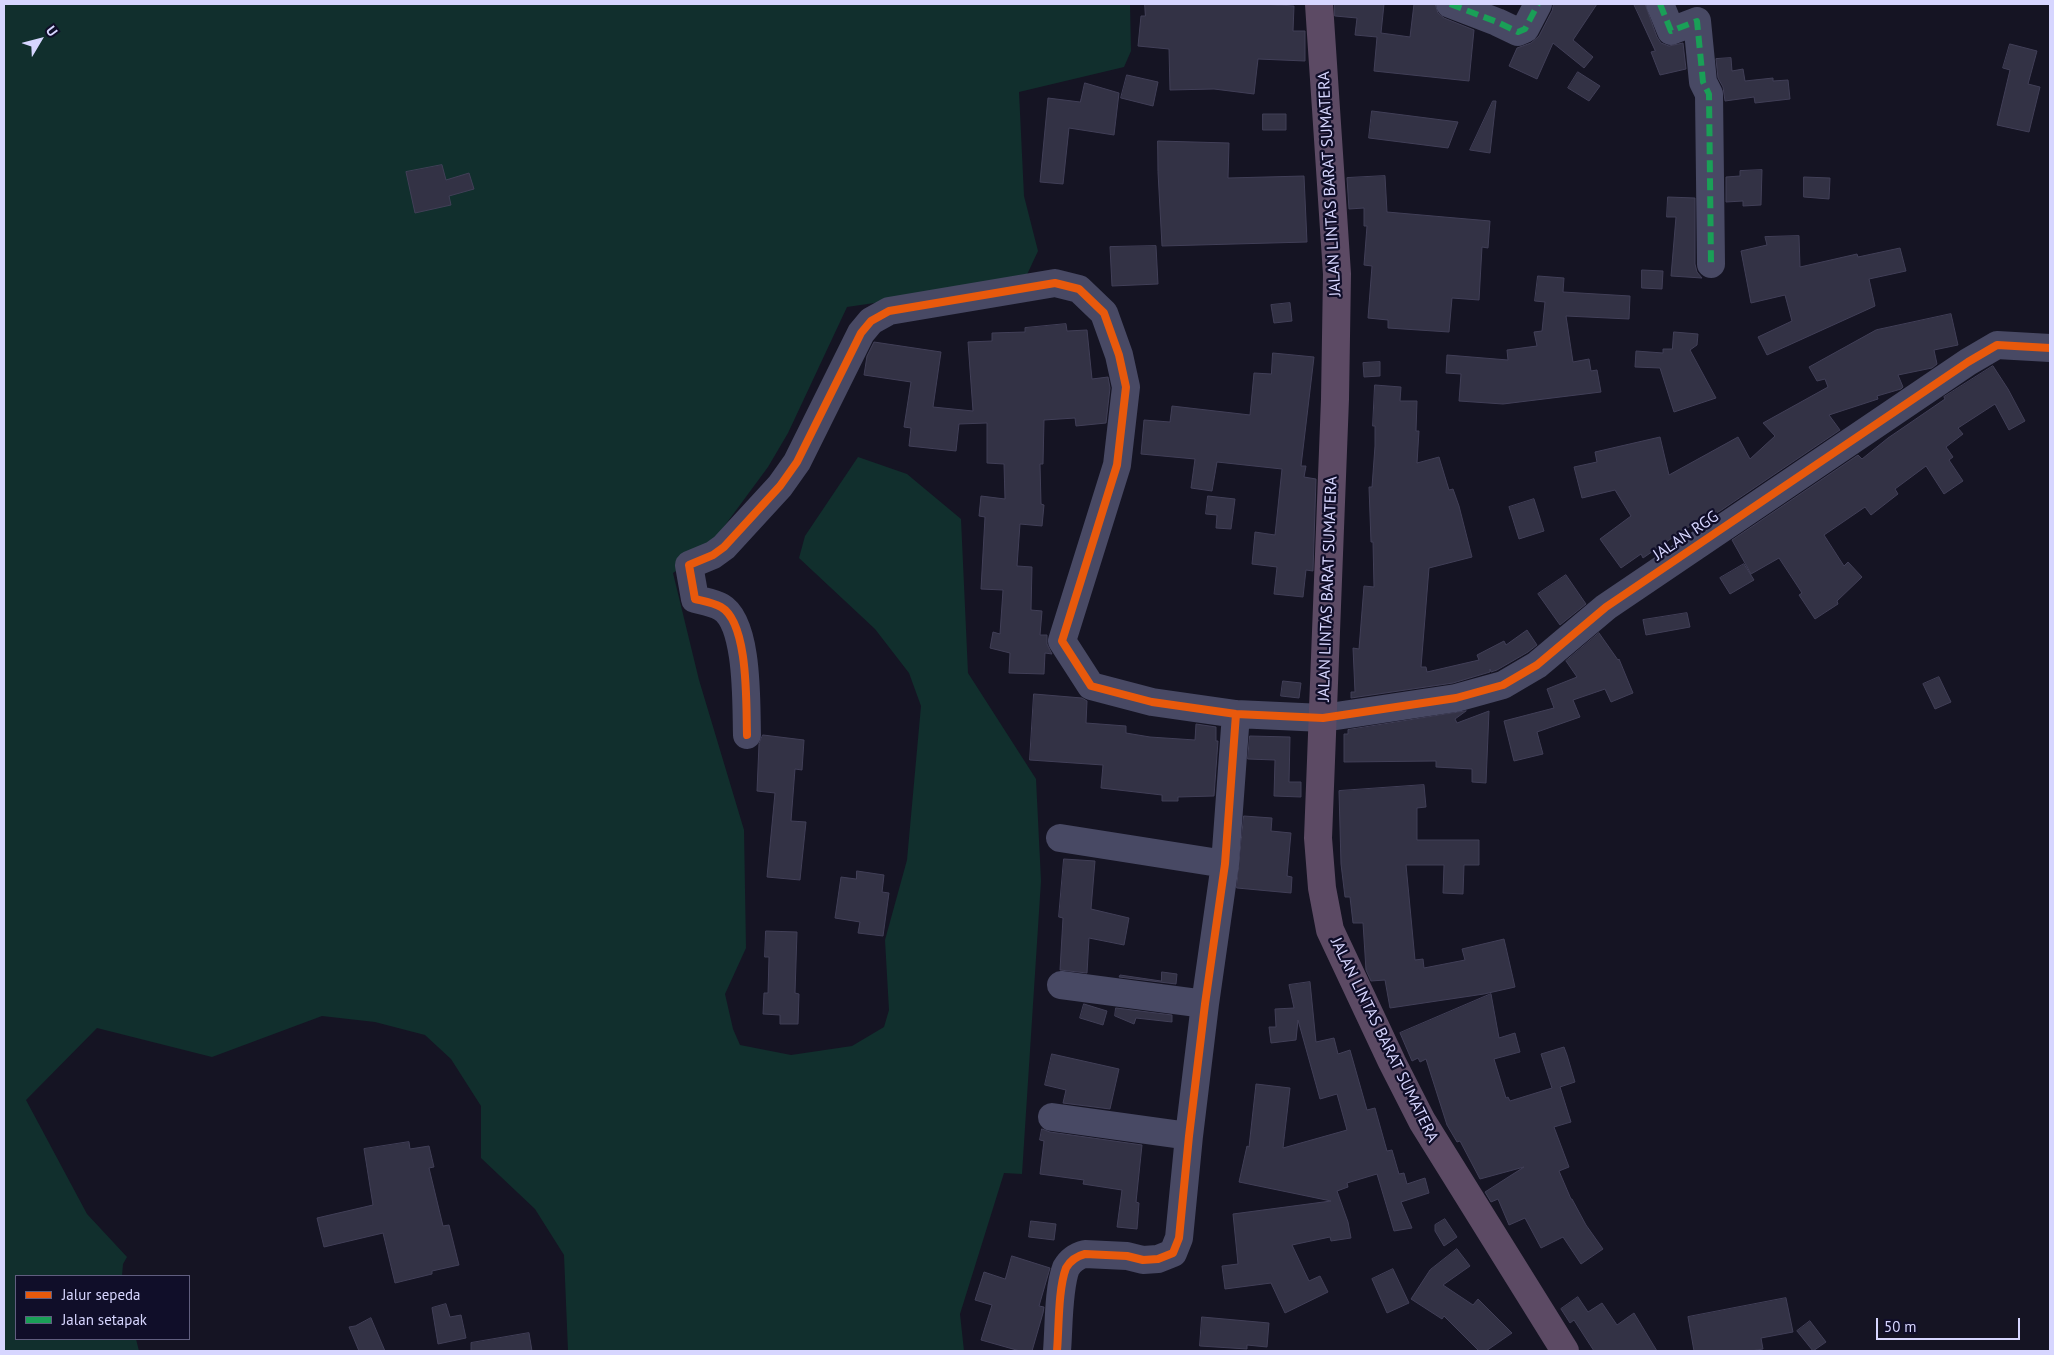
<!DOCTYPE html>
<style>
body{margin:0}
#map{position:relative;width:2054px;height:1355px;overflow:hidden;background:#151423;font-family:"PT Sans",sans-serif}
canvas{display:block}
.frame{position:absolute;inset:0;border:5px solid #d7d6ff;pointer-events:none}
.legend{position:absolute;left:15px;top:1275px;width:175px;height:65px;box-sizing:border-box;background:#100e29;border:1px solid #605e7f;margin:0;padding:6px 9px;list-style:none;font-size:15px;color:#d7d6ff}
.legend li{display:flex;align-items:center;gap:10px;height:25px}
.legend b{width:25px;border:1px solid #605e7f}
.north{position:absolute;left:15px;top:15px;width:50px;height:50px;-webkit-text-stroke:4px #100e29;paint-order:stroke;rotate:53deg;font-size:14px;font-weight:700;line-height:20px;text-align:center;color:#d7d6ff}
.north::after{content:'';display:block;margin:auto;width:18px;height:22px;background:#d7d6ff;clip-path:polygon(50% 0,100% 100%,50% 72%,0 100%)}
.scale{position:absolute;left:1876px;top:1318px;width:144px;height:22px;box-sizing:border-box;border:2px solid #d7d6ff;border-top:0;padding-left:6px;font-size:15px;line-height:18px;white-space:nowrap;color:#d7d6ff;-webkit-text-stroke:4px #100e29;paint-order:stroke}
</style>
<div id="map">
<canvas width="2054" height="1355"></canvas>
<div class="frame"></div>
<ul class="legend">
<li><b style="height:6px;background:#e8590c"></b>Jalur sepeda</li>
<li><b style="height:6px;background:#1a9f57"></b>Jalan setapak</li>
</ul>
<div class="north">U</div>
<div class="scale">50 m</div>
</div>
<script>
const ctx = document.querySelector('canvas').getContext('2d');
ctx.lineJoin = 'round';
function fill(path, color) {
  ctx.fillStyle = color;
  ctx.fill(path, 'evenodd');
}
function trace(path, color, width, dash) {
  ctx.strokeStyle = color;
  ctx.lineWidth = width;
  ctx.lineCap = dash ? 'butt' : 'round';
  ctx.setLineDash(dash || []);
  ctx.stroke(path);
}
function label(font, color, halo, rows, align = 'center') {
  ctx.font = font + ' "PT Sans",sans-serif';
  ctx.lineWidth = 4.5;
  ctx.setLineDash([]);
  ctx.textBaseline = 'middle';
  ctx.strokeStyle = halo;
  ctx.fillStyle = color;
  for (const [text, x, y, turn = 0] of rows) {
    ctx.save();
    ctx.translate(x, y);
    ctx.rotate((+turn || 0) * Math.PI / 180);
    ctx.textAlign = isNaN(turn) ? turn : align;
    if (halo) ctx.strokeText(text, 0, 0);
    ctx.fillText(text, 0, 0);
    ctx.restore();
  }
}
fill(new Path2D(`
 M4 4H1130L1131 51 1124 67 1019 92 1024 196 1038 251 1024 281 847 307 788 433 768 467 706 551 673 573 699 680 744 830 746 948 725 994 733 1029 740 1045 791 1055 852 1046 884 1027 889 1010 885 940 907 860 921 706 909 673 875 629 799 558 805 536 858 457 907 474 961 519 968 673 1036 779 1041 881 1022 1174 1004 1173 960 1314 964 1351H568L564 1255 535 1209 481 1158V1106L451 1059 425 1035 375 1022 322 1016 212 1057 97 1028 26 1100 87 1214 127 1257 123 1264 122 1276H16V1339H136L139 1351H4Z`), '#112f2d');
const building = new Path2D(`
 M1145 4H1262L1294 6 1293 31H1305V61L1258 59 1254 94 1214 89 1170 90 1169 49 1138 46 1141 16H1145Z
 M1335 4H1384L1381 33 1410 37 1414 4H1435L1438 13 1444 18 1474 30 1469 81 1374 71 1377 37 1355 35 1357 18 1335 16Z
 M1554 4H1597L1573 40 1593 57 1584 68 1553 43 1537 79 1509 66 1517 48 1531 43 1539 36 1552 11Z
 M1634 4H1645L1657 37 1661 43 1669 46 1683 43 1686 69 1660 75 1651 52 1655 51Z
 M2010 44 2037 51 2028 84 2040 87 2029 132 1997 125 2010 70 2003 68Z
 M1731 58 1732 71 1743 69 1745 81 1773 78V81L1788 80 1790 99 1755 103 1754 97 1725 101 1723 87 1718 78 1716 59Z
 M1578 72 1600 86 1589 101 1568 88Z
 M1127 75 1158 82 1153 106 1121 98Z
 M1085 83 1119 93 1114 135 1069 128 1063 184 1040 182 1048 98 1080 102Z
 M1493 101H1496L1490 153 1470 150Z
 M1372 111 1458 122 1448 148 1369 138Z
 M1263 114H1286V130H1263Z
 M1158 141 1229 143 1228 178 1304 176 1307 242 1162 246 1158 172Z
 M442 165 446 180 469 173 474 189 449 196 451 205 415 213 406 172Z
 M1762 170 1761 205 1743 206V201L1726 202V177L1740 176V171Z
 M1385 176 1387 212 1490 221 1488 248 1482 247 1479 300 1452 298 1449 332 1388 328V320L1368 318 1372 266 1364 265 1367 226H1364V208L1349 209 1347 178Z
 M1804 177 1830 178 1829 199 1804 197Z
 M1668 197 1695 198V264L1697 272 1702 278 1671 276 1676 217H1667Z
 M1799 236 1800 267 1857 254 1858 257 1900 248 1906 271 1869 279 1875 306 1767 355 1758 337 1792 321 1785 295 1751 303 1741 251 1767 245 1765 237Z
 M1156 246 1158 284 1112 286 1110 247Z
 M1642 270 1663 271 1662 289 1642 288Z
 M1538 276 1564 278 1563 292 1630 296 1629 319 1566 316 1573 362 1589 359 1591 371 1597 370 1601 392 1503 404 1459 401 1461 374 1446 373 1447 355 1508 360 1507 350 1537 346 1534 332 1542 331 1545 302 1535 301Z
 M1290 303 1292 321 1274 323 1271 305Z
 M1951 314 1958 345 1934 350 1937 364 1932 368 1898 375 1903 387 1901 389 1877 396 1878 399 1829 415 1840 430 1720 511 1685 529 1643 558 1641 554 1621 568 1600 539 1631 516 1615 490 1582 498 1574 467 1597 462 1595 452 1660 437 1669 475 1738 437 1750 459 1775 436 1763 423 1828 387 1825 379 1817 381 1809 367 1876 330Z
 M1066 324 1067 331 1087 330 1092 379 1108 377 1110 388 1106 423 1076 426 1075 418 1044 420 1043 464H1040L1041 504 1044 505 1042 526 1020 524 1017 566 1032 567 1031 610 1042 611 1040 635H1047V644L1052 654 1045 653 1044 674 1009 673 1010 653 990 648 993 632 1000 634 1003 590 981 589 985 517 979 516 981 496 1005 499 1004 464 987 463V423L959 424 956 451 909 446 911 428 904 427 911 382 864 375 867 356 874 342 941 352 933 407 973 411 968 342 992 341V333L1025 332V328Z
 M1674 332 1698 334 1697 345 1690 350 1716 398 1674 412 1660 368 1635 367 1636 351 1663 353V349H1672Z
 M1273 353 1314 357 1301 466H1306L1304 477 1316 479 1313 571 1306 570 1303 597 1274 594 1277 567 1252 564 1255 532 1275 535 1282 469 1217 462 1212 491 1191 488 1195 459 1141 454 1144 420 1170 422 1172 406 1250 415 1254 373 1271 374Z
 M1380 362V376L1364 377 1363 363Z
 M1993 366 2008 389 2025 421 2009 430 1995 404 1958 428 1963 434 1946 447 1953 457 1949 460 1963 481 1944 494 1926 466 1895 489 1898 494 1871 515 1865 507 1824 535 1844 566 1848 562 1862 577 1837 601 1838 604 1815 619 1799 595 1802 593 1779 558 1751 574 1732 540 1858 455 1862 459 1888 438 1945 399 1944 397Z
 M1375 385 1401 387 1400 401H1417L1416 431H1419L1417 463 1439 457 1449 490 1453 489 1459 506 1472 557 1429 568 1421 667H1426L1427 672 1479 660 1477 655 1504 641 1506 645 1527 630 1537 645 1528 652 1497 670 1491 672 1490 669V672L1453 683 1351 698V692H1355L1353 648 1359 649 1364 586 1374 587 1373 542H1371L1369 487H1372L1375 446V426H1373Z
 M1208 496 1235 499 1231 529 1216 528 1217 515 1206 514Z
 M1534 499 1544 531 1519 539 1509 507Z
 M1744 564 1754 580 1730 594 1720 578Z
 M1566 575 1586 604 1560 625 1538 594Z
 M1687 613 1690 627 1646 635 1643 620Z
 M1599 633 1618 660 1619 659 1633 693 1611 702 1605 689 1573 700 1580 717 1537 732 1543 754 1514 761 1504 721 1554 708 1547 689 1577 677 1566 661Z
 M1939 677 1951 702 1935 709 1923 684Z
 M1283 681 1301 683 1299 698 1281 696Z
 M1034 694 1082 698 1087 701 1086 723 1126 726V733L1150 737 1195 740 1196 724 1216 727V741H1218L1214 796 1178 797V801H1162V795L1101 788 1103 765 1030 760Z
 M1466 711 1455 719 1457 723 1489 711 1486 783 1472 782V769L1436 767V761L1344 762V734H1348V730Z
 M763 735 804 740 802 770 795 769 791 821 806 822 800 880 767 877 775 793 757 791 759 744Z
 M1250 736 1290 737 1289 782H1301V797L1274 796 1275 760 1248 759Z
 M1424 785 1426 807 1417 808V840H1479V865H1464L1463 894 1443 893 1444 865H1406L1415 960 1423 959 1424 968 1465 960 1462 949 1504 939 1515 987 1484 994 1390 1008 1385 980 1371 981 1366 970 1363 923H1353L1350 897H1345L1341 864 1339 791Z
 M1244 816 1272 818 1271 831 1291 833 1287 876 1292 877 1291 893 1237 888Z
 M1064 859 1095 861 1091 909 1129 918 1124 945 1089 938 1087 973 1060 970 1063 918 1059 917Z
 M857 871 884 875 882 892 889 893 883 936 858 933 860 922 835 918 841 877 856 879Z
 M766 931 797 932 795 993 799 994 798 1024H780V1015L763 1014 764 993H768L769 957H765Z
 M1162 972 1177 974 1176 984 1119 977 1120 975 1161 981Z
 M1310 982 1316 1042 1334 1038 1338 1054 1350 1050 1367 1110 1375 1108 1387 1151 1392 1150 1399 1174 1404 1173 1407 1184 1425 1178 1429 1193 1401 1202 1412 1228 1394 1231 1377 1174 1347 1183 1348 1187 1337 1191 1348 1222 1351 1238 1331 1241 1330 1237 1292 1245 1309 1281 1320 1276 1328 1292 1285 1313 1271 1283 1225 1289 1222 1266 1238 1264 1233 1214 1331 1201 1239 1182 1247 1146 1249 1147 1256 1084 1290 1088 1283 1148 1347 1130 1337 1094 1320 1099 1298 1020 1296 1040 1271 1043 1269 1027H1276L1275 1009 1294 1008 1289 985Z
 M1491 994 1499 1038 1515 1033 1520 1052 1494 1059 1506 1098 1508 1097 1510 1101 1552 1088 1541 1054 1564 1047 1567 1055 1575 1082 1560 1087 1571 1122 1554 1127 1569 1167 1559 1171 1571 1199H1572L1586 1225 1603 1249 1581 1264 1563 1237 1541 1248 1525 1218 1509 1225 1498 1199 1491 1202 1485 1192 1524 1167 1480 1179 1460 1141 1457 1142 1447 1125 1426 1059 1420 1062 1418 1058 1412 1061 1400 1033Z
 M1084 1004 1107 1011 1103 1025 1080 1018Z
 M1116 1008 1172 1015V1022L1136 1018 1134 1024 1115 1016Z
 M1052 1054 1119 1069 1110 1109 1063 1103 1066 1090 1045 1085Z
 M1042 1129 1050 1132 1142 1145 1136 1202 1139 1203 1137 1229 1117 1227 1122 1190 1083 1184 1084 1180 1040 1174 1044 1141 1040 1140Z
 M409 1142 410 1149 429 1146 434 1167 429 1168 443 1226 449 1225 459 1265 432 1271V1274L395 1283 383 1233 324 1247 317 1218 373 1205 364 1149Z
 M1445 1219 1457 1237 1444 1246 1435 1231V1225Z
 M1031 1221 1056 1224 1054 1240 1029 1237Z
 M1457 1249 1470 1266 1443 1285 1473 1305 1478 1299 1512 1333 1486 1351H1479L1444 1316 1442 1319 1411 1299 1430 1270Z
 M1012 1256 1050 1268 1039 1306 1044 1307 1043 1313 1032 1351H1020L981 1340 992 1305 975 1300 984 1272 1005 1279Z
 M1393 1269 1409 1303 1387 1313 1372 1279Z
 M1578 1297 1588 1312 1602 1303 1617 1325 1634 1313 1657 1351H1594L1574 1320 1570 1323 1561 1309Z
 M1786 1298 1793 1332 1761 1338 1763 1349 1751 1351H1694L1688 1317Z
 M446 1304 450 1317 461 1315 466 1338 438 1344 432 1308Z
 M1202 1317 1269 1323 1267 1347 1247 1345V1349L1200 1346Z
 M371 1318 385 1351H359L349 1327 355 1326Z
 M1810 1321 1826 1342 1813 1351 1797 1331Z
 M529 1333 532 1351H471V1343Z`);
fill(building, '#333245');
trace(building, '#413f57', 1);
trace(new Path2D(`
 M1450 4 1497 22 1518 32 1525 29 1538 4
 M1660 4 1671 31 1697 21 1703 82 1709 94 1711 264
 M747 735C746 705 749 623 721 607 714 603 703 601 695 599L689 565 713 555 724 547 780 486 797 462 861 333 871 321 889 311 1055 283 1079 289 1104 313 1119 355 1126 387 1117 465 1062 641 1091 686 1152 702 1236 714 1323 718 1456 698 1503 685 1537 665 1606 607 1968 362 1997 345 2050 348
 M1060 838 1225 864
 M1061 985 1205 1004
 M1052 1117 1189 1136
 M1057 1351C1059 1328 1058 1289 1066 1268 1070 1261 1077 1256 1085 1254L1127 1256 1143 1260 1158 1259 1173 1253 1179 1238 1189 1136 1205 1004 1225 864 1236 714`), '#484964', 28);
trace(new Path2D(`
 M1319 4 1337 274 1335 399 1318 838 1322 888 1330 930 1392 1062 1422 1121 1565 1351`), '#5c4a64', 28);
trace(new Path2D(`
 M1450 4 1497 22 1518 32 1525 29 1538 4
 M1660 4 1671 31 1697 21 1703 82 1709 94 1711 264`), '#1a9f57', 6, [12, 6]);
trace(new Path2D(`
 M747 735C746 705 749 623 721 607 714 603 703 601 695 599L689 565 713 555 724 547 780 486 797 462 861 333 871 321 889 311 1055 283 1079 289 1104 313 1119 355 1126 387 1117 465 1062 641 1091 686 1152 702 1236 714 1323 718 1456 698 1503 685 1537 665 1606 607 1968 362 1997 345 2050 348
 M1057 1351C1059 1328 1058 1289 1066 1268 1070 1261 1077 1256 1085 1254L1127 1256 1143 1260 1158 1259 1173 1253 1179 1238 1189 1136 1205 1004 1225 864 1236 714`), '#e8590c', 8);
label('16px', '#d7d6ff', '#100e29', [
 ["JALAN LINTAS BARAT SUMATERA",1330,184,-93],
 ["JALAN RGG",1686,536,-34],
 ["JALAN LINTAS BARAT SUMATERA",1328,589,-88],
 ["JALAN LINTAS BARAT SUMATERA",1384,1040,64]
]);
</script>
